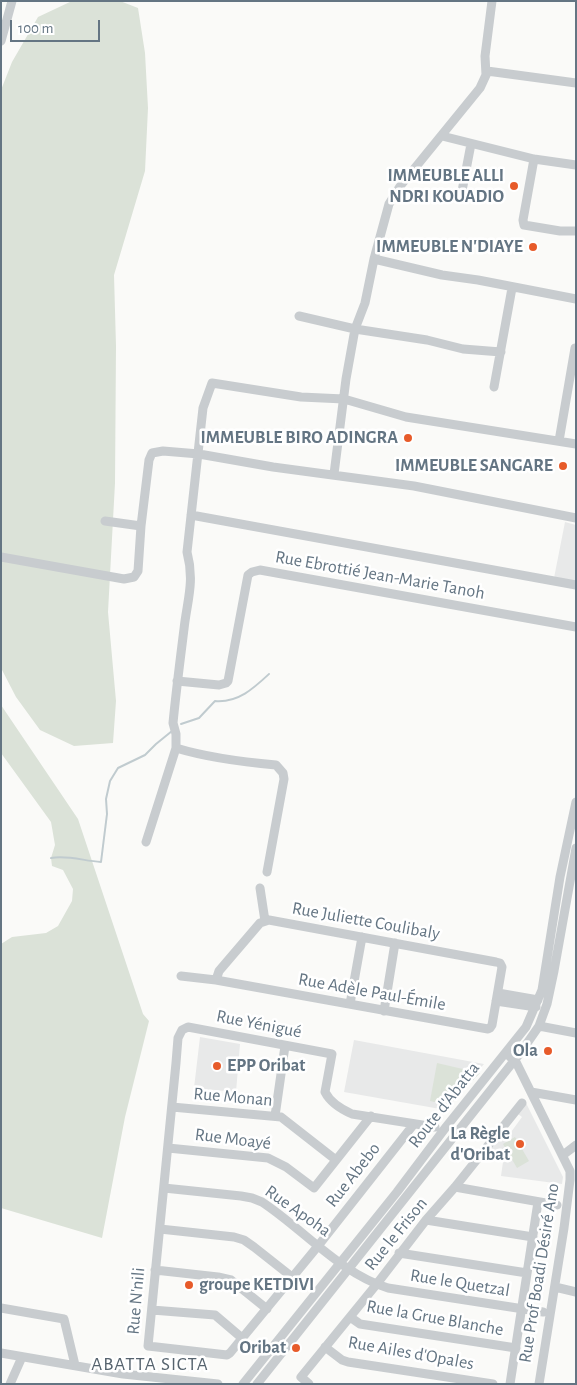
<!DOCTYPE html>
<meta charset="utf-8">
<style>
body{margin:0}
#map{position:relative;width:577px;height:1385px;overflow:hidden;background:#fafaf8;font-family:"Alegreya Sans",sans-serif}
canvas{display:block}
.frame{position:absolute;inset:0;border:2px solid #647583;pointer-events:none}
.scale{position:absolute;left:10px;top:20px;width:90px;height:22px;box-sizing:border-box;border:2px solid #647583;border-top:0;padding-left:6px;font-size:15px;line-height:18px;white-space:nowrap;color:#647583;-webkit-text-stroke:4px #fff;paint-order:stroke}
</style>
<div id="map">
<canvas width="577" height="1385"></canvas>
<div class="frame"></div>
<div class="scale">100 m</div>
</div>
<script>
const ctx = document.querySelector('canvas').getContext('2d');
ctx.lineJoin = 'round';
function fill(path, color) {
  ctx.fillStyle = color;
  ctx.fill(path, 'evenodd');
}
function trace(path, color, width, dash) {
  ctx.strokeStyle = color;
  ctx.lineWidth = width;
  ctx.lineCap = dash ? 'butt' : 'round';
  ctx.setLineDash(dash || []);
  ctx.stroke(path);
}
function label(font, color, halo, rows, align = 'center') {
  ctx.font = font + ' "Alegreya Sans",sans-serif';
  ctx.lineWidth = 5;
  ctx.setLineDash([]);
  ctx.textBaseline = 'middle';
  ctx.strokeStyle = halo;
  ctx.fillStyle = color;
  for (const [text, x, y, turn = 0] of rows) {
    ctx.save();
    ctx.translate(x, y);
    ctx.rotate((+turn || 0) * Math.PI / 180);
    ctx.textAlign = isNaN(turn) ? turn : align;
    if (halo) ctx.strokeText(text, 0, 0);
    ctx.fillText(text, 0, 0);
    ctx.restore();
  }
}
fill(new Path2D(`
 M565 522 576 525V582L554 578Z
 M200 1037 240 1044 236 1092 194 1088Z
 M354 1040 484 1064 446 1110 344 1092Z
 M526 1103 563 1177 562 1184 501 1176 503 1162 489 1149 501 1135 506 1139 522 1117 518 1114Z`), '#e8e9e9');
fill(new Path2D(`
 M72 1H120L138 8 145 53 148 108 145 171 114 275 116 346 115 483 108 612 116 701 113 743 74 746 40 730 16 697 1 668V90L12 62 38 17Z
 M1 705 78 819 143 1014 149 1021 125 1117 102 1238 1 1208V944L12 937 46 933 58 926 72 901 73 889 63 870 52 866 51 858 55 845 51 822 1 753Z
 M437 1063 480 1073 449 1105 430 1101Z
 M515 1137 529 1161 517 1168 503 1144Z`), '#dbe2d8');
trace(new Path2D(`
 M181 724 199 718 215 701C238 703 254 688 269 674
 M51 858C68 855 84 861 101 862L107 814 106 799 110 781 118 768 145 755 156 744 172 731`), '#c0cbcf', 2);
trace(new Path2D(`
 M1 41 12 1
 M487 71 576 83
 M442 136 534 159 576 165
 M534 159 523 220 524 225 560 231H576
 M462 191 471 144
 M374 259 442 275 478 280 576 299
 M299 316 355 329 427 340 463 349 501 352
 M494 387 512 288
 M559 441 575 348
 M334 474 346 379 355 329 365 303 374 259 389 204 401 185 480 88 486 75 485 56 492 1
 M191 515 576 585
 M105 521 141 526
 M1 557 124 579 134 577 138 571 141 526 149 460 152 453 163 451 199 454 273 467 414 486 576 518
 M177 681 219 685 226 683 228 681 248 575 252 572 260 570 576 627
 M146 842 176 748
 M267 872 284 779 283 773 276 765C242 762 209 758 176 748V734L173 723C176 692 180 661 184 629 187 601 195 582 187 552L203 408 212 383 301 397 344 399 406 417 576 444
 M260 888 265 921
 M181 976 216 980 488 1029 490 1028 492 1025 502 967 500 963 496 962 269 920 260 923 219 971 216 980
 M498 993 538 1000
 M496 1001 536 1007
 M350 1004 362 937
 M384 1011 395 943
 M539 1026 576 1033
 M510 1057 515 1060 570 1171V1180L564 1228 539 1384
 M531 1092 576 1100
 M172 1107 281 1117 336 1160
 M275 1116 285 1046
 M414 1124 318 1246 230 1353 227 1355 148 1346 176 1063 178 1038 182 1030 188 1027 332 1054 325 1092C330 1102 343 1110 352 1114L435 1127
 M168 1148 268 1158 286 1167 314 1188 371 1116
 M563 1155 576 1145
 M455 1187 557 1205
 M164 1188 241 1196 252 1198 262 1202C303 1229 341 1274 388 1288L543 1312
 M426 1220 533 1237
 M160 1229 234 1237 244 1240 254 1247 292 1277
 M399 1253 527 1273
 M155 1270 218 1277 231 1280 267 1309
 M555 1287 576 1292
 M1 1308 64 1319 75 1365
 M152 1310 215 1315 242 1338
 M350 1317 360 1324 516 1348
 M325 1347 342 1360 348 1362 493 1384
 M1 1353 123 1374 218 1384
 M10 1384 22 1357
 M243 1384 397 1192 446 1127 526 1027 542 990 560 877 576 802
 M257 1384 521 1052 539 1026 547 1004 554 971 576 848
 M309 1384 301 1377 376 1285 426 1220 455 1187 522 1103
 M510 1384 538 1202`), '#c8cccf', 9);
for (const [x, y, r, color] of [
 [514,186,5,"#e75b2a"],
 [533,247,5,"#e75b2a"],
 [408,438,5,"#e75b2a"],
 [563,466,5,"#e75b2a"],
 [548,1051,5,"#e75b2a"],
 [217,1066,5,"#e75b2a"],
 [520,1144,5,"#e75b2a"],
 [189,1285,5,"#e75b2a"],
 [296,1348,5,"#e75b2a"]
]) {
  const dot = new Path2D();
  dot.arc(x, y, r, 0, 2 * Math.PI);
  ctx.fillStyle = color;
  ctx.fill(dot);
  trace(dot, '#fff', 2);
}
label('bold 18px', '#647583', '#fff', [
 ["IMMEUBLE ALLI",504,176],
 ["NDRI KOUADIO",504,197],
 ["IMMEUBLE N'DIAYE",523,247],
 ["IMMEUBLE BIRO ADINGRA",398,438],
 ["IMMEUBLE SANGARE",553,466],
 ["Ola",538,1051],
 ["EPP Oribat",227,1066,"left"],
 ["La Règle",510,1134],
 ["d'Oribat",510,1155],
 ["groupe KETDIVI",199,1285,"left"],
 ["Oribat",286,1348]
], 'right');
label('18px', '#647583', '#fff', [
 ["Rue Ebrottié Jean-Marie Tanoh",380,575,10],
 ["Rue Juliette Coulibaly",366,921,10],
 ["Rue Adèle Paul-Émile",372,992,10],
 ["Rue Yénigué",259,1024,11],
 ["Rue Monan",233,1097,5],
 ["Route d'Abatta",444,1105,-52],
 ["Rue Moayé",233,1139,7],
 ["Rue Abebo",353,1175,-52],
 ["Rue Apoha",298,1211,35],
 ["Rue le Frison",396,1234,-51],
 ["Rue Prof Boadi Désiré Ano",539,1273,-81],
 ["Rue le Quetzal",460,1283,9],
 ["Rue N'nili",136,1301,-85],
 ["Rue la Grue Blanche",435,1318,10],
 ["Rue Ailes d'Opales",411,1353,10]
]);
ctx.letterSpacing = '1px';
label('19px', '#56636e', '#fff', [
 ["ABATTA SICTA",150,1364]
]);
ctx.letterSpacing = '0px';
</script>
